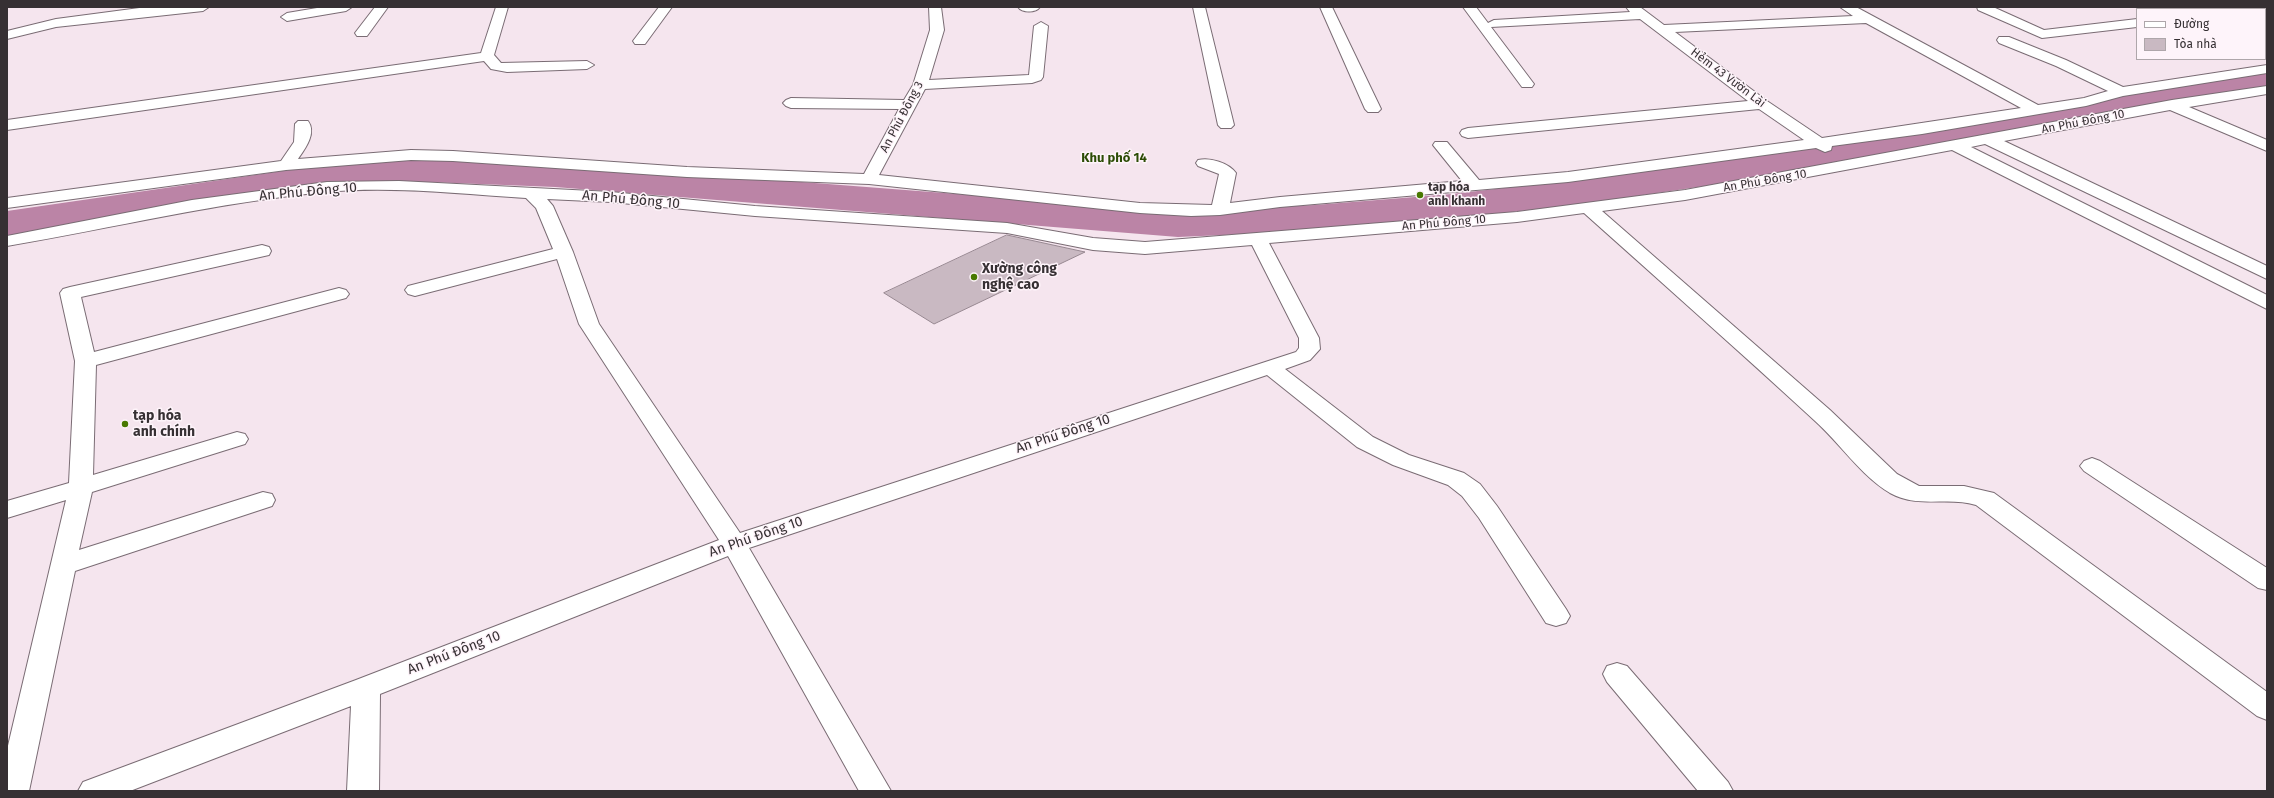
<!DOCTYPE html>
<meta charset="utf-8">
<style>
body{margin:0}
#map{position:relative;width:2274px;height:798px;overflow:hidden;background:#f5e5ee;font-family:"Fira Sans",sans-serif}
canvas{display:block}
.frame{position:absolute;inset:0;border:8px solid #363033;pointer-events:none}
.legend{position:absolute;left:2136px;top:8px;width:130px;height:52px;box-sizing:border-box;background:#fef4fa;border:1px solid #aea6aa;margin:0;padding:5px 7px;list-style:none;font-size:12px;color:#363033}
.legend li{display:flex;align-items:center;gap:8px;height:20px}
.legend b{width:20px;border:1px solid #aea6aa}
</style>
<div id="map">
<canvas width="2274" height="798"></canvas>
<div class="frame"></div>
<ul class="legend">
<li><b style="height:5px;background:#fff"></b>Đường</li>
<li><b style="height:11px;background:#c9b9c2"></b>Tòa nhà</li>
</ul>
</div>
<script>
const ctx = document.querySelector('canvas').getContext('2d');
ctx.lineJoin = 'round';
function fill(path, color) {
  ctx.fillStyle = color;
  ctx.fill(path, 'evenodd');
}
function trace(path, color, width, dash) {
  ctx.strokeStyle = color;
  ctx.lineWidth = width;
  ctx.lineCap = dash ? 'butt' : 'round';
  ctx.setLineDash(dash || []);
  ctx.stroke(path);
}
function label(font, color, halo, rows, align = 'center') {
  ctx.font = font + ' "Fira Sans",sans-serif';
  ctx.lineWidth = 3;
  ctx.setLineDash([]);
  ctx.textBaseline = 'middle';
  ctx.strokeStyle = halo;
  ctx.fillStyle = color;
  for (const [text, x, y, turn = 0] of rows) {
    ctx.save();
    ctx.translate(x, y);
    ctx.rotate((+turn || 0) * Math.PI / 180);
    ctx.textAlign = isNaN(turn) ? turn : align;
    if (halo) ctx.strokeText(text, 0, 0);
    ctx.fillText(text, 0, 0);
    ctx.restore();
  }
}
fill(new Path2D(`
 M2267 70V90L1725 183 1589 203 1452 219 1315 231 1178 237 555 187 429 182 351 185 7 237V211L351 161 429 158 555 163 1178 211 1315 205 1452 194 1589 178 1725 159Z`), '#bb84a6');
const building = new Path2D(`
 M1007 235 1085 252 934 324 884 293Z`);
fill(building, '#c9b9c2');
trace(building, '#978891', 1);
const minor = new Path2D(`
 M147 7H209L203 11 56 27 7 39V31L56 19Z
 M323 7H352L346 11 287 21 281 17 287 13Z
 M375 7H388L367 36H357L355 33Z
 M496 7H508L494 55 501 63 587 61 594 65 587 69 507 72 491 69 484 61 7 130V120L481 53Z
 M659 7H672L645 44H635L633 41Z
 M929 7H941L944 30 929 80 1029 75 1034 26 1041 22 1048 26 1043 77 1041 80 1032 83 925 89 879 175 1140 203 1212 205 1219 174 1198 166 1196 163 1198 160C1210 157 1229 163 1236 173L1230 203 1280 197 1462 181 1433 145 1435 142H1447L1479 180 1568 172 1804 140 1759 109 1468 138 1462 136 1460 133 1462 130 1468 128 1748 101 1640 19 1491 27 1534 84 1532 87H1522L1463 7H1476L1488 23 1494 20 1630 12 1626 7H1640L1664 25 1853 16 1840 7H1856L2038 105 2084 98 2108 91 2056 66 1999 43 1997 40 1999 37H2009L2066 60 2123 87 2267 65V73L2123 96 2086 106 1922 134 1832 146 1831 150 1825 152 1816 148 1568 182 1280 207 1220 215 1191 216 1140 213 869 184 687 177 453 161 411 160 286 170 7 208V198L281 161 294 142 295 124 298 121H308C317 133 305 149 298 159L411 150 453 151 687 167 864 174 899 109 791 108 786 106 783 103 786 100 791 98 904 100 913 85 930 30ZM1866 23 2021 108 1822 138 1767 101 1675 32Z
 M1018 7H1040C1036 13 1022 13 1018 7Z
 M1193 7H1205L1234 125 1231 128H1221L1218 125Z
 M1320 7H1332L1381 109 1378 112H1368L1365 109Z
 M1977 7H1993L2044 30 2137 19V27L2042 38 1978 10Z
 M2150 7H2167L2168 9H2151Z
 M2231 7H2254L2253 9H2230Z
 M2265 39H2267V48H2265Z
 M2267 86V94L2189 107 2267 140V151L2170 110 2004 141 2267 266V279L1985 144 1971 147 2267 295V309L1952 150 1685 200 1602 211 1830 410 1897 474 1919 486H1964L1994 493 2267 692V720L2257 716 1976 505C1948 496 1919 509 1890 493 1860 475 1840 443 1814 420 1738 350 1661 282 1584 213L1517 222 1269 243 1319 338 1320 349 1310 360 1285 369 1373 437 1409 455 1464 473 1480 484 1497 506 1566 609 1570 616 1566 623 1556 626 1546 623 1479 518 1462 496 1448 485 1393 465 1357 447 1267 375 749 548 891 791H859L728 556 380 694 379 791H347L351 706 130 791H78L83 782 356 680 719 540 579 324 557 259 415 296 408 294 405 290 408 286 553 249 536 208 526 198C460 194 392 186 326 192 219 202 113 228 7 246V236L192 200 327 182 399 181 611 192 755 206 1007 223 1093 238 1145 242 1517 212 1685 190 2172 100ZM547 199 611 202 755 216 1007 233 1093 250 1145 254 1252 245 1299 338V348L1296 352 740 533 599 324 573 252 553 206Z
 M262 245 269 247 271 251 269 255 81 297 94 352 339 288 346 290 349 294 346 298 96 365 93 475 237 432 245 434 248 439 245 444 92 492 79 550 263 492 272 494 275 500 272 506 75 571 29 791H7V750L66 500 7 518V501L69 483 75 361 60 293 63 289 70 287Z
 M2092 458 2100 461 2267 568V590L2258 588 2084 471 2080 466 2084 461Z
 M1617 663 1627 666 1728 782 1733 791H1698L1607 682 1603 674 1607 666Z`);
trace(minor, '#7a6c74', 2);
fill(minor, '#fff');
for (const [x, y, r, color] of [
 [1420,195,4,"#487901"],
 [974,277,4,"#487901"],
 [125,424,4,"#487901"]
]) {
  const dot = new Path2D();
  dot.arc(x, y, r, 0, 2 * Math.PI);
  ctx.fillStyle = color;
  ctx.fill(dot);
  trace(dot, '#fef4fa', 1.5);
}
label('12px', '#363033', '#fef4fa', [
 ["Hẻm 43 Vườn Lài",1728,78,37],
 ["An Phú Đông 3",902,117,-62],
 ["An Phú Đông 10",2083,122,-11],
 ["An Phú Đông 10",1765,181,-10],
 ["An Phú Đông 10",1444,223,-5]
]);
label('bold 12px', '#363033', '#fef4fa', [
 ["tạp hóa",1428,188],
 ["anh khanh",1428,202]
], 'left');
label('bold 13px', '#2c4c05', '#fef4fa', [
 ["Khu phố 14",1114,158]
]);
label('14px', '#363033', '#fef4fa', [
 ["An Phú Đông 10",308,192,-5],
 ["An Phú Đông 10",631,200,5],
 ["An Phú Đông 10",1063,434,-18],
 ["An Phú Đông 10",756,537,-19],
 ["An Phú Đông 10",454,653,-21]
]);
label('bold 14px', '#363033', '#fef4fa', [
 ["Xường công",982,269],
 ["nghệ cao",982,285],
 ["tạp hóa",133,416],
 ["anh chính",133,432]
], 'left');
</script>
